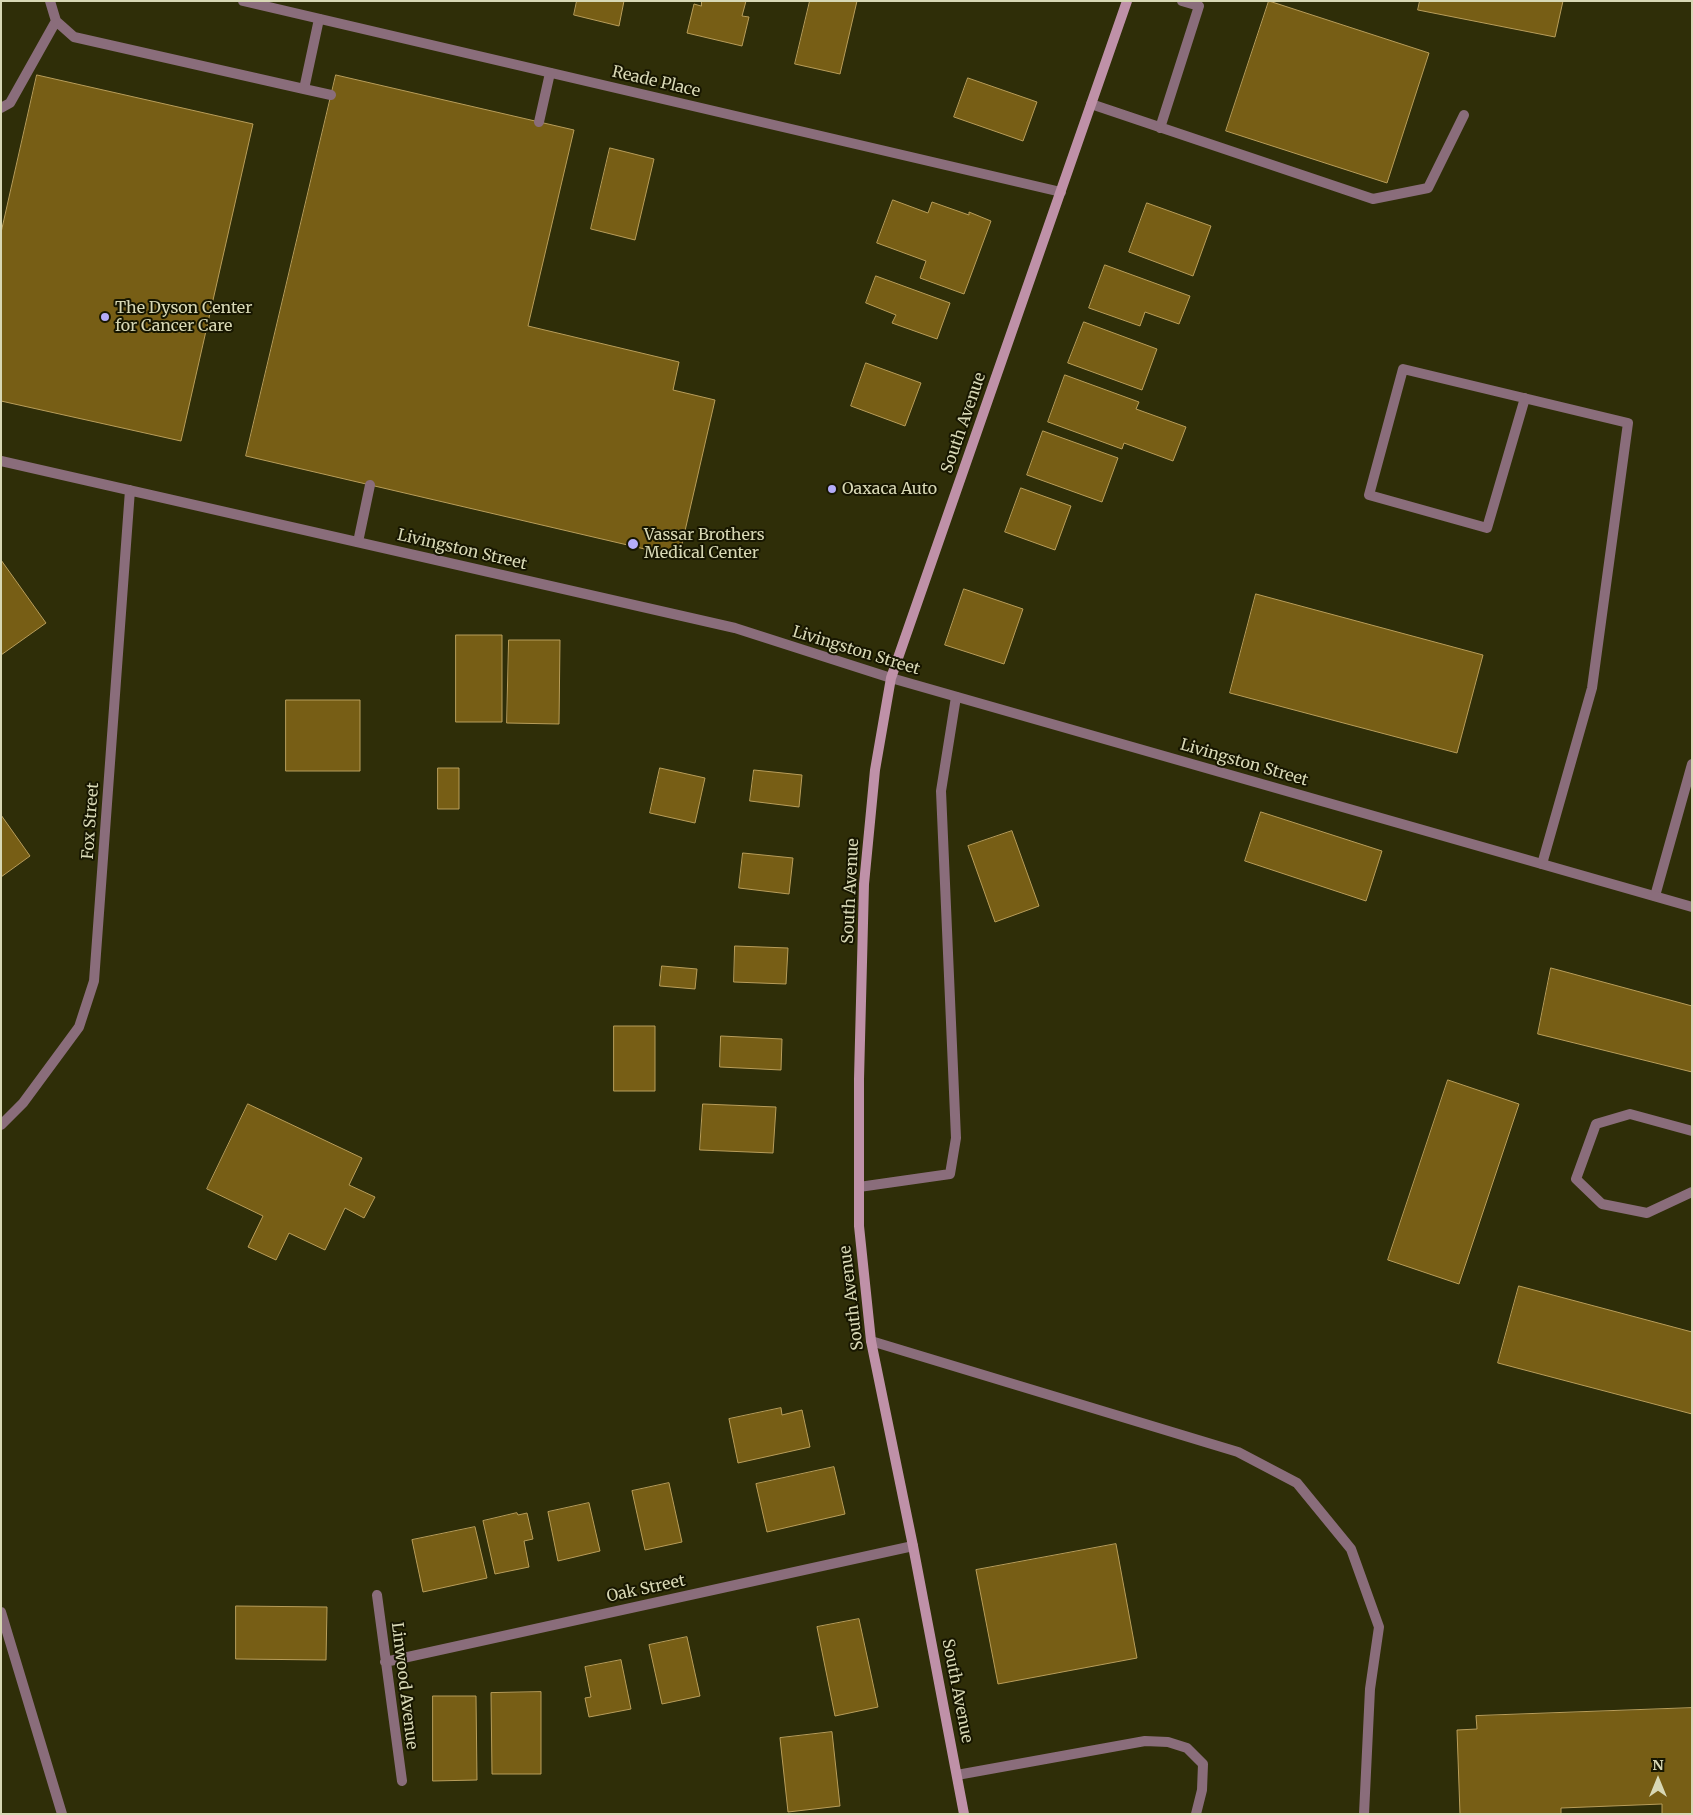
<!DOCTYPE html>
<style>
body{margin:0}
#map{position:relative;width:1693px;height:1815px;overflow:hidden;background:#2f2e08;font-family:Merriweather,serif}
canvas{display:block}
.frame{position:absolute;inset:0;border:2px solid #d8d8b5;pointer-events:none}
.north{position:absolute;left:1633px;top:1755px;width:50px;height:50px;-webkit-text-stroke:4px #171600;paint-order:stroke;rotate:0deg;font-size:14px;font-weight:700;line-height:20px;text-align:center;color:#d8d8b5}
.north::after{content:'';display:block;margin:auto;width:18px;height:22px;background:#d8d8b5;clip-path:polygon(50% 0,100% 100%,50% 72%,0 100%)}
</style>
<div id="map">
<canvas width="1693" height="1815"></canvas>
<div class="frame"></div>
<div class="north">N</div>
</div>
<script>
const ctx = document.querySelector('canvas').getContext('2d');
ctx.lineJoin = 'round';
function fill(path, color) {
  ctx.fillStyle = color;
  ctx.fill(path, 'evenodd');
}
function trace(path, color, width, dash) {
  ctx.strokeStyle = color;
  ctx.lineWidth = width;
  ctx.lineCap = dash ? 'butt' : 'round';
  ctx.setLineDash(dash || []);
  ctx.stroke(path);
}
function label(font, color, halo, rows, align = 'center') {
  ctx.font = font + ' Merriweather,serif';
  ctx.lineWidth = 4;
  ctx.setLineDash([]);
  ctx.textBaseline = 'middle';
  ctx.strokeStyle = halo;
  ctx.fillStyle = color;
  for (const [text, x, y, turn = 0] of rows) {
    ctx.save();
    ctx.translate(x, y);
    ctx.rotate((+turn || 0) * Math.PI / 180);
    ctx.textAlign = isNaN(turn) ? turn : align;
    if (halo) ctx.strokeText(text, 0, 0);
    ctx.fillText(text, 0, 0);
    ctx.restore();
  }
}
const building = new Path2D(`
 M577 1H624L619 26 574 15Z
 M702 1H746L742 16 749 17 742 46 687 33 694 4 701 6Z
 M810 1H857L840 74 795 64Z
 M1269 1 1429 53 1387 183 1226 131Z
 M1420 1H1563L1555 37 1418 10Z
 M37 75 253 124 181 441 1 401V233Z
 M336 75 574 130 528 326 679 362 673 390 715 400 679 557 246 456Z
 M968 78 1037 102 1023 141 954 117Z
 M610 148 654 159 635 240 591 229Z
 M893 200 928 213 932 202 969 215V212L991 221 964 294 920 278 926 261 877 243Z
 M1147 203 1211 226 1193 276 1129 252Z
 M1105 265 1190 296 1179 324 1145 312 1140 326 1089 308Z
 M876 276 950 303 937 339 892 323 896 315 866 303Z
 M1084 322 1157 349 1142 390 1068 363Z
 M866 363 921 383 905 426 851 406Z
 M1065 375 1139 402 1136 409 1186 427 1173 461 1124 443 1122 449 1048 422Z
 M1043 431 1118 458 1102 502 1027 475Z
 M1021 488 1071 506 1055 550 1005 532Z
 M1 560 46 623 1 655Z
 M964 589 1023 609 1004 664 945 645Z
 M1256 594 1483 655 1457 753 1230 693Z
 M456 635H502V722H456Z
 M509 640H560L559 724 507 723Z
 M286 700H360V771H286Z
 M438 768H459V809H438Z
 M660 768 705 778 695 823 650 813Z
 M754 770 802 775 799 807 750 801Z
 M1261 812 1382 851 1366 901 1245 861Z
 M1 815 30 856 1 877Z
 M1012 831 1039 906 995 922 968 846Z
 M743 853 793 858 789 894 739 888Z
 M735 946 788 948 786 984 734 982Z
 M662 966 697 969 695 989 660 986Z
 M1551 968 1692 1006V1072L1538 1034Z
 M614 1026H655V1091H614Z
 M721 1036 782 1039 781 1070 720 1067Z
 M1448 1080 1519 1104 1459 1284 1388 1260Z
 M248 1104 362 1158 349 1185 375 1197 364 1218 345 1208 325 1250 289 1233 276 1260 248 1247 263 1216 207 1189Z
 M703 1104 776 1107 773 1153 700 1150Z
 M1519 1286 1692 1332V1414L1498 1363Z
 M781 1408 782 1415 802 1410 810 1447 738 1463 729 1419Z
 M834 1467 845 1514 767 1532 756 1484Z
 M669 1483 682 1542 645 1550 632 1491Z
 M589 1503 600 1551 558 1561 548 1512Z
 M517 1513 518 1515 527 1513 533 1539 524 1541 529 1567 495 1574 483 1521Z
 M475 1527 487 1578 423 1592 412 1540Z
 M1116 1544 1137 1658 998 1684 976 1570Z
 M236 1606 327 1607 326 1660 236 1659Z
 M859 1619 878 1707 835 1716 817 1627Z
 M687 1637 700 1696 662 1704 649 1645Z
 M621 1660 631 1709 589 1717 585 1698 591 1697 585 1667Z
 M541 1692V1774H492L491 1693Z
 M433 1696H476L477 1780 433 1781Z
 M1692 1708V1814H1662V1804L1561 1808V1814H1460L1457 1730 1477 1729 1476 1716Z
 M832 1732 840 1806 788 1812 780 1738Z`);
fill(building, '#775e15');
trace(building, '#b89d5a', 1);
trace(new Path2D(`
 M50 1 56 21 74 37 304 89 319 19
 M304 89 331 95
 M1091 104 1373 199 1428 188 1464 115
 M1 108 10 103 56 21
 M539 122 550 73
 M1160 128 1199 6 1182 1
 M1525 398 1487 528 1369 495 1403 369 1628 423 1592 688 1542 864
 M358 542 370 485
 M1655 896 1692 764
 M1692 1131 1630 1114 1596 1124 1576 1179 1602 1204 1647 1213 1692 1192
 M859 1187 950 1174 956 1138 941 791 956 697
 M871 1341 1238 1452 1297 1483 1351 1549 1379 1627 1370 1689 1364 1814
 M1 1612 62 1814
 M957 1775 1145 1741 1168 1742 1187 1748 1203 1764 1202 1790 1196 1814`), '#8a6d7b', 10);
trace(new Path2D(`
 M243 1 1061 192
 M1 461 735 628 891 678 1692 907
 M1 1125 23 1103 79 1027 94 981 130 490
 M377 1595 402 1781
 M385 1662 913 1546`), '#8a6d7b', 10);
trace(new Path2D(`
 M964 1814 913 1546 871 1341 859 1226V1079L864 884 875 770 891 678 1127 1`), '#bf91a8', 10);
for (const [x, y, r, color] of [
 [105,317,5,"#b4acf9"],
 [832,489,5,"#b4acf9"],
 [633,544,6,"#b4acf9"]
]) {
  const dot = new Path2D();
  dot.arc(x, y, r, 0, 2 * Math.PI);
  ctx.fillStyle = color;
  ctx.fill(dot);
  trace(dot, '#171600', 2);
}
label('16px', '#d8d8b5', '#171600', [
 ["Reade Place",656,82,13],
 ["South Avenue",964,423,-71],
 ["Livingston Street",462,550,13],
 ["Livingston Street",856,651,17],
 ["Livingston Street",1244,763,16],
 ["Fox Street",91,821,-86],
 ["South Avenue",851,891,-87],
 ["South Avenue",852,1298,-97],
 ["Oak Street",646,1589,-12],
 ["Linwood Avenue",404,1686,83],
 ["South Avenue",957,1691,79]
]);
label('16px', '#d8d8b5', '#171600', [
 ["The Dyson Center",115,308],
 ["for Cancer Care",115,326],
 ["Oaxaca Auto",842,489],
 ["Vassar Brothers",644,535],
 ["Medical Center",644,553]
], 'left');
</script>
